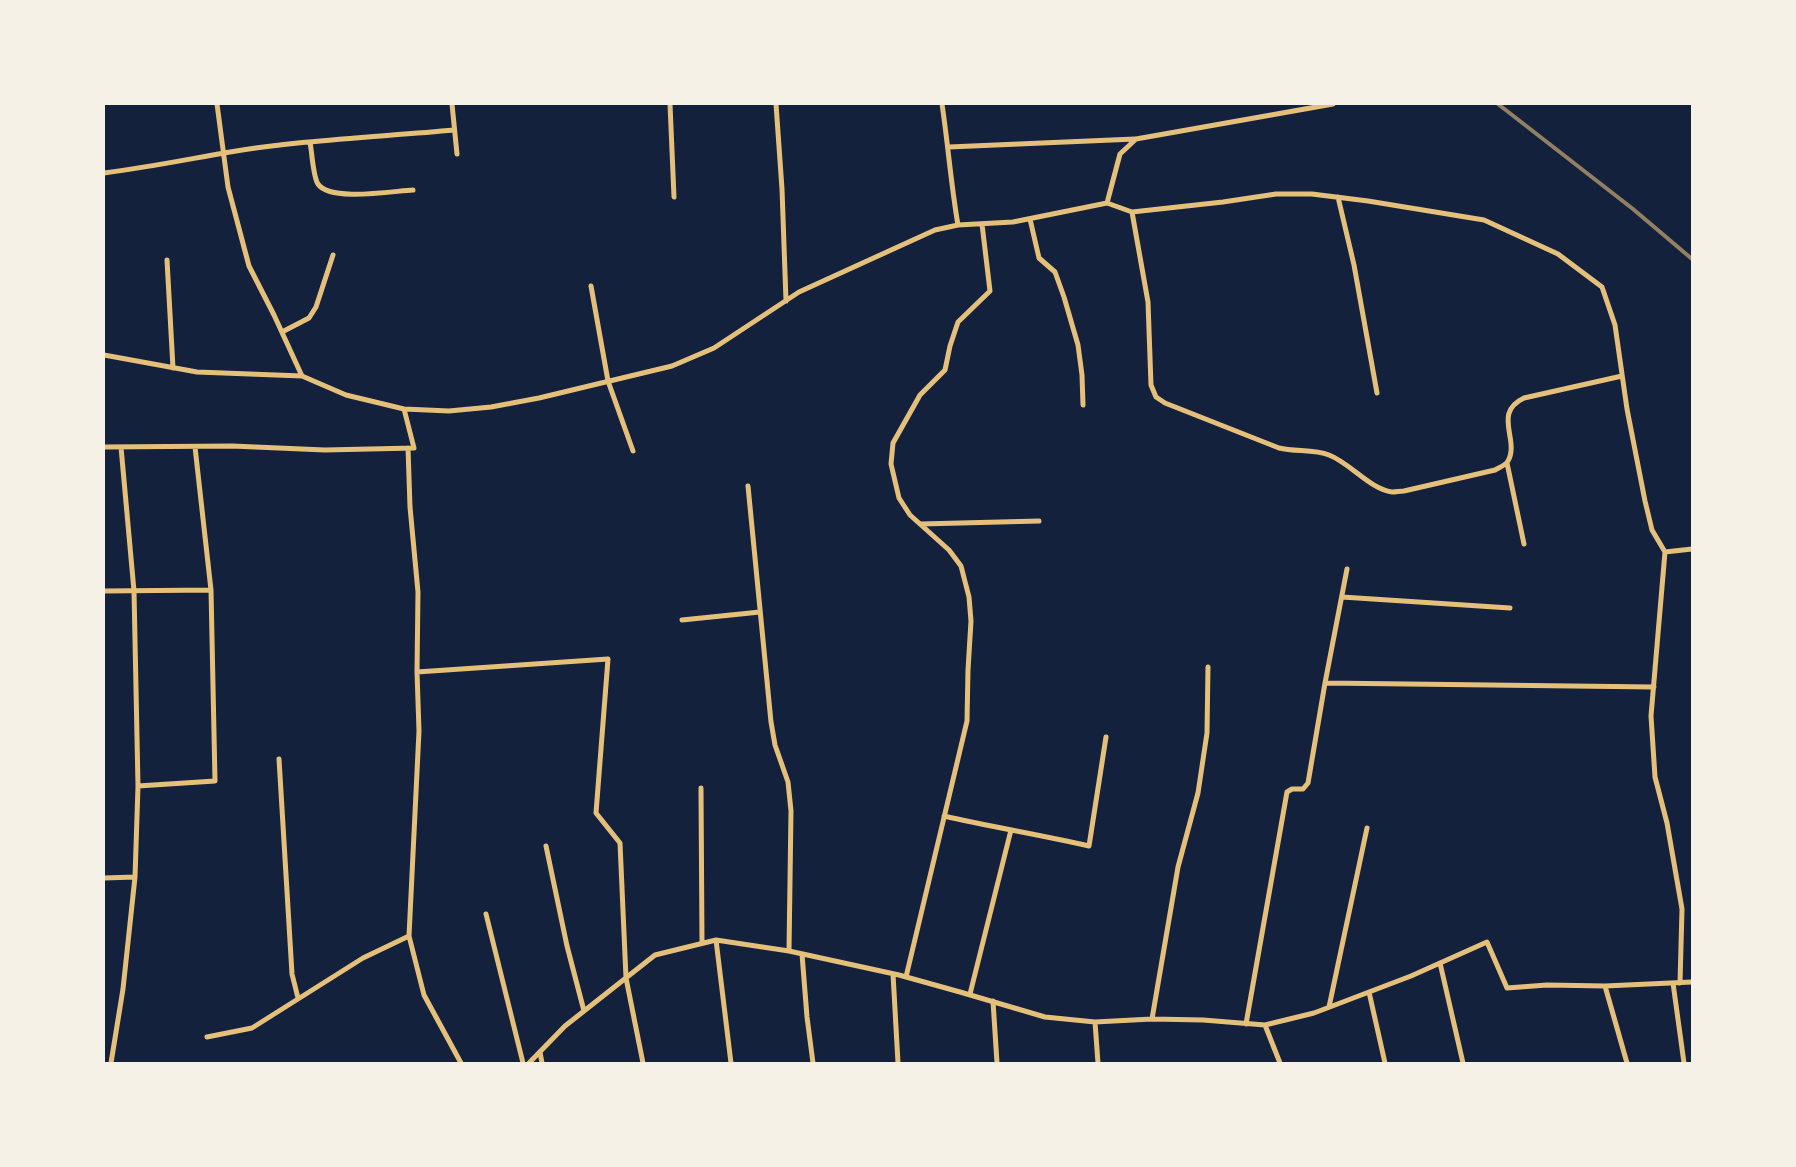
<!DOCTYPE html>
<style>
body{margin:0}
#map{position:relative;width:1796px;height:1167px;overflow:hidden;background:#14213d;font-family:Jost,sans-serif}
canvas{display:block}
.frame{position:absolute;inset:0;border:105px solid #f6f1e7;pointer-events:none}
</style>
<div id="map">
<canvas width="1796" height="1167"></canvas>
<div class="frame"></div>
</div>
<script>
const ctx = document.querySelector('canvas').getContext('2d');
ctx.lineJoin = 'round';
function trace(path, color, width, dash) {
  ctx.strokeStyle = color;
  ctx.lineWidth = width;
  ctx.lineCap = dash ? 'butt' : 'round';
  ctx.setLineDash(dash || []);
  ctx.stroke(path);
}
trace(new Path2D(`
 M217 104 228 187 249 266 274 315 302 376
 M452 104 457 154
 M670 104 674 197
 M776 104 782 189 786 301
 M942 104C948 144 951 185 958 225
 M310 142C312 152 313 177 318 184 330 202 393 191 413 190
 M949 147 1135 139
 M104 173C144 168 184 160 224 153 299 140 378 137 454 130
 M1338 197 1354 265 1377 393
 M1107 203 1132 212 1223 202 1276 194H1312L1368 201 1484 220 1558 254 1602 287 1615 325 1627 409 1645 501 1652 530 1665 552 1692 549
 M1132 212 1148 302 1151 385 1156 397 1165 403 1279 448C1295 452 1314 449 1329 455 1350 463 1370 489 1392 492 1396 492 1400 491 1404 491L1495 470C1500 467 1506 465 1508 461 1520 440 1492 413 1524 398L1622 376
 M1030 219 1039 258 1055 272 1064 297 1078 345 1082 375 1083 405
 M167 260 173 368
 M591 286 608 381 633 451
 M282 332 309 318 316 307 333 255
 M104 355 197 372 302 376 346 395 404 409 449 411 491 407 539 398 672 366 714 348 799 292 935 230 958 225 1013 222 1107 203 1120 154 1136 139 1333 104
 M104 447 232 446 325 450 414 448 404 409
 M408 448 410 507 418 592 417 672 419 731 409 936 424 995 461 1063
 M1507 463 1524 544
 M748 486 771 722 775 745 788 782 791 811 789 951
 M921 524 1039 521
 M1665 552 1651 716 1655 777 1667 823 1682 909 1680 983
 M104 591 211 590
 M1342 597 1510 608
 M682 620 760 612
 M417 672 608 659 596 813 620 843 626 978 643 1063
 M1325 683 1654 687
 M279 759 292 974 298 998
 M138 786 215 781 211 590 195 447
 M701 788 702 943
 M944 816C992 827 1041 835 1089 846L1106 737
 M546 846 567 946 584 1011
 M104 878 135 877
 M486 914 523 1063
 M716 940 731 1063
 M802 954 807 1017 813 1063
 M1440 963 1463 1063
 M893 974 898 1063
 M906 977 967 721 968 670 971 621 969 597 961 566 949 550 910 515 899 498 891 464 893 443 920 395 945 370 950 346 958 322 990 291 982 224
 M1673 983 1684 1063
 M1605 986 1627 1063
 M1369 992 1385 1063
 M970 994 1011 830
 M993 1001 997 1063
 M1329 1007 1367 828
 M1152 1019 1178 867 1198 793 1207 733 1208 667
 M1095 1022 1098 1063
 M1246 1024 1287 792 1292 789H1303L1308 783 1325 683 1347 569
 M1265 1025 1280 1063
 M207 1037 252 1028 363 958 409 936
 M540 1052 542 1063
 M111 1063 123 989 135 877 138 786 134 591 121 447
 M529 1063 565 1026 655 955 716 940 789 951 899 975 960 992 1045 1017 1095 1022 1152 1019 1203 1020 1265 1025 1314 1013 1411 976 1487 942 1507 988 1547 985 1605 986 1692 982`), '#e5c07b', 5);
trace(new Path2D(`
 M1498 104 1633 209 1692 259`), '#918062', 4);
</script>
